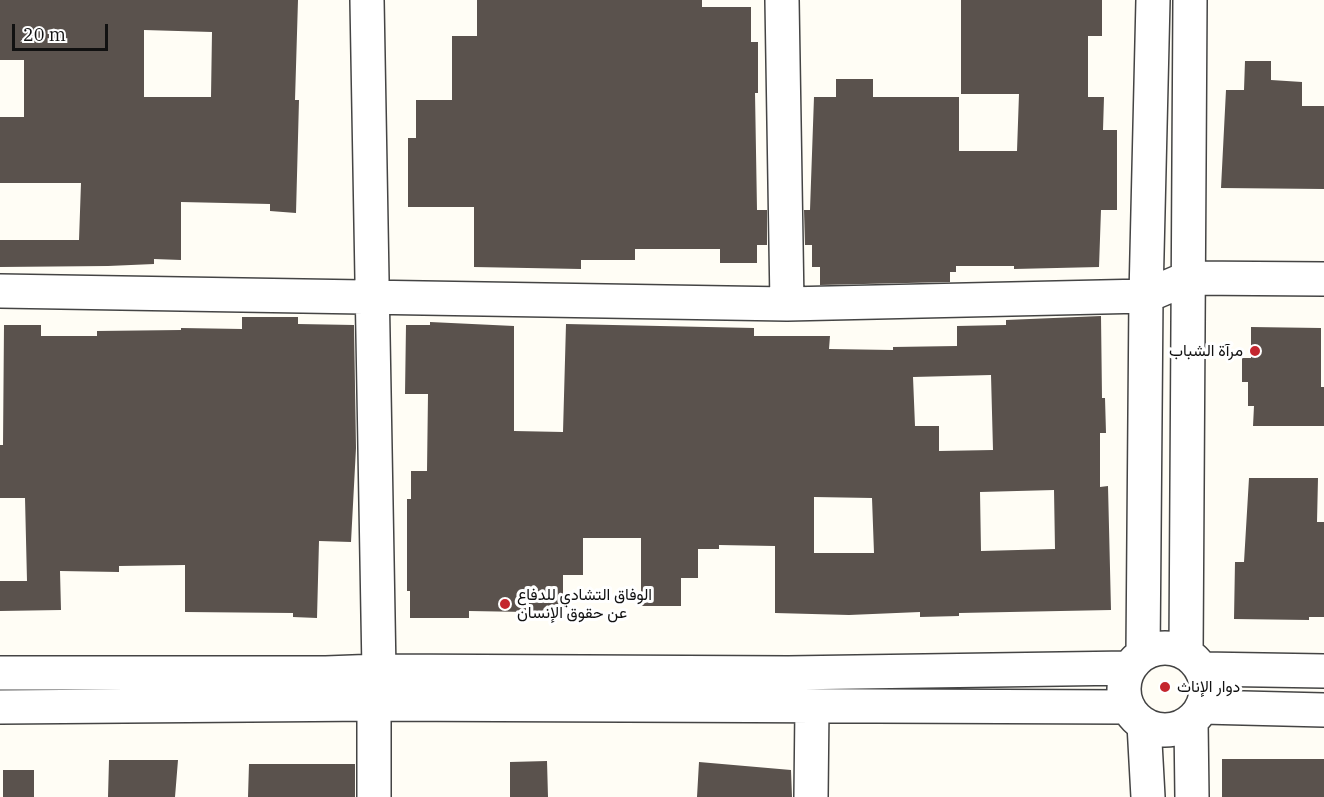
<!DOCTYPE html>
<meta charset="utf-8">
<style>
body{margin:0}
#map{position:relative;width:1324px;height:797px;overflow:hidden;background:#fffdf5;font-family:"IBM Plex Serif",serif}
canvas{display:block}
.scale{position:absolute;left:12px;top:24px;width:96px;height:27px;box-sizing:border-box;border:3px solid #111;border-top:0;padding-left:8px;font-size:18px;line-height:21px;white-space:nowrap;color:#111;-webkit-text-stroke:4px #fff;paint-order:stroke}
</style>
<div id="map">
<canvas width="1324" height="797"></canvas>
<div class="scale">20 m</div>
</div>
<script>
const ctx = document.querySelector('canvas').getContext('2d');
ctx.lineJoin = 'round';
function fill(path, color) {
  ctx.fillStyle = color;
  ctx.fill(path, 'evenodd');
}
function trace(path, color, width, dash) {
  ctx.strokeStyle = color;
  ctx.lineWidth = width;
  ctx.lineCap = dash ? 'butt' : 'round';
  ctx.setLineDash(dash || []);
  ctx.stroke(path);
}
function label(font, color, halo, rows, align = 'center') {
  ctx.font = font + ' "IBM Plex Serif",Vazirmatn,serif';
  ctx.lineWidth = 6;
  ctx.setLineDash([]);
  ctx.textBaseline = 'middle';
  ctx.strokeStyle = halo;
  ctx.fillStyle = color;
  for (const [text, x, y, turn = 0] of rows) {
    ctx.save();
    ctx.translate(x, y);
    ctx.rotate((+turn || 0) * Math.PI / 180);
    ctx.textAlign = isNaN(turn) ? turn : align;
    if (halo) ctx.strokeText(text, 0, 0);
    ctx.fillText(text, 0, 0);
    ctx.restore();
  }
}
fill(new Path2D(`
 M0 0H298L295 100H299L296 213 270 211V204L181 202V260L154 259V264L108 266 0 267V240H79L81 183H0V117H24V60H0ZM144 30 212 32 211 97H144Z
 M477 0H702V7H751V42H758V93H755L757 210H767V245H757V263H720V249H635V260H581V269L474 267V207H408V138H416V100H452V36H477Z
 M961 0H1102V36H1088V97H1104L1103 130H1117V210H1101L1099 267 1014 269V266H956V272H950V282L820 285V267H812V245H805L804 210H810L814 97H836V79H873V97H959V151H1017L1019 94H961Z
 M1245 61H1271V80L1302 82V106H1324V189L1221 188 1226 90H1244Z
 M1101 316 1102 398H1105L1106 433H1100V487L1108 486 1111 610 959 613V616L920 617V612L849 615 775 613V546L719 545V549H698V578H681V606H641V538H583V575H563V617H527V612L469 611V618H410V591H407V499H411V471H427L428 394H405L406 325H430V322L514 326V431L563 432 566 324 754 328V336H830L829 349 893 350V347L957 346V326L1006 325V320ZM991 375 993 450 939 451V426H915L913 377ZM1054 490 1055 549 981 551 980 492ZM814 497 872 498 874 553H814Z
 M242 317H298V324L354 325 356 448 351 542 319 541 317 618 293 617V613L185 612V565L119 566V572L60 571 61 610 0 611V581H27L25 498H0V445H3L4 325H41V336H97V331L181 330V328L242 329Z
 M1251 327 1321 328V387H1324V426H1253L1254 406H1248V382H1242V358H1251Z
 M1249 478H1318L1317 522H1324V617H1309V620L1234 619 1235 562H1244Z
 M1222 759H1324V797H1222Z
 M109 760H178L175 797H108Z
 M547 761 548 797H510V762Z
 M699 762 791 770 792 797H697Z
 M249 764H355V797H248Z
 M3 770H34V797H3Z`), '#5a524d');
const minor = new Path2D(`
 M367 0 379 671
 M782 0 787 304
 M0 291 787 304 1146 296 1188 278 1324 279
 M1124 689a41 41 0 1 1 82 0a41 41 0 1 1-82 0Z
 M1186 653 1190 0
 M1143 654 1146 296 1153 0
 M1202 669 1324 671
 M0 673H326L379 671 788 673 1129 668
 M374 704V797
 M0 707 374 704 1128 707
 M1203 707 1324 710
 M1191 721 1192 797
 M1144 724 1148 797
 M811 797 812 707`);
trace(minor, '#444', 36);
trace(minor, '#fff', 33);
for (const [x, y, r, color] of [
 [1255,351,6,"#c4262e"],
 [505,604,6,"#c4262e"],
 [1165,687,6,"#c4262e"]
]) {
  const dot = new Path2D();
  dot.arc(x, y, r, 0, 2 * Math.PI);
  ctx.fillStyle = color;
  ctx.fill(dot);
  trace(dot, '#fff', 2);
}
label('16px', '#111', '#fff', [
 ["مرآة الشباب",1243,351,"right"],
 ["الوفاق التشادي للدفاع",517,595],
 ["عن حقوق الإنسان",517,613],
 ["دوار الإناث",1177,687]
], 'left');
</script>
